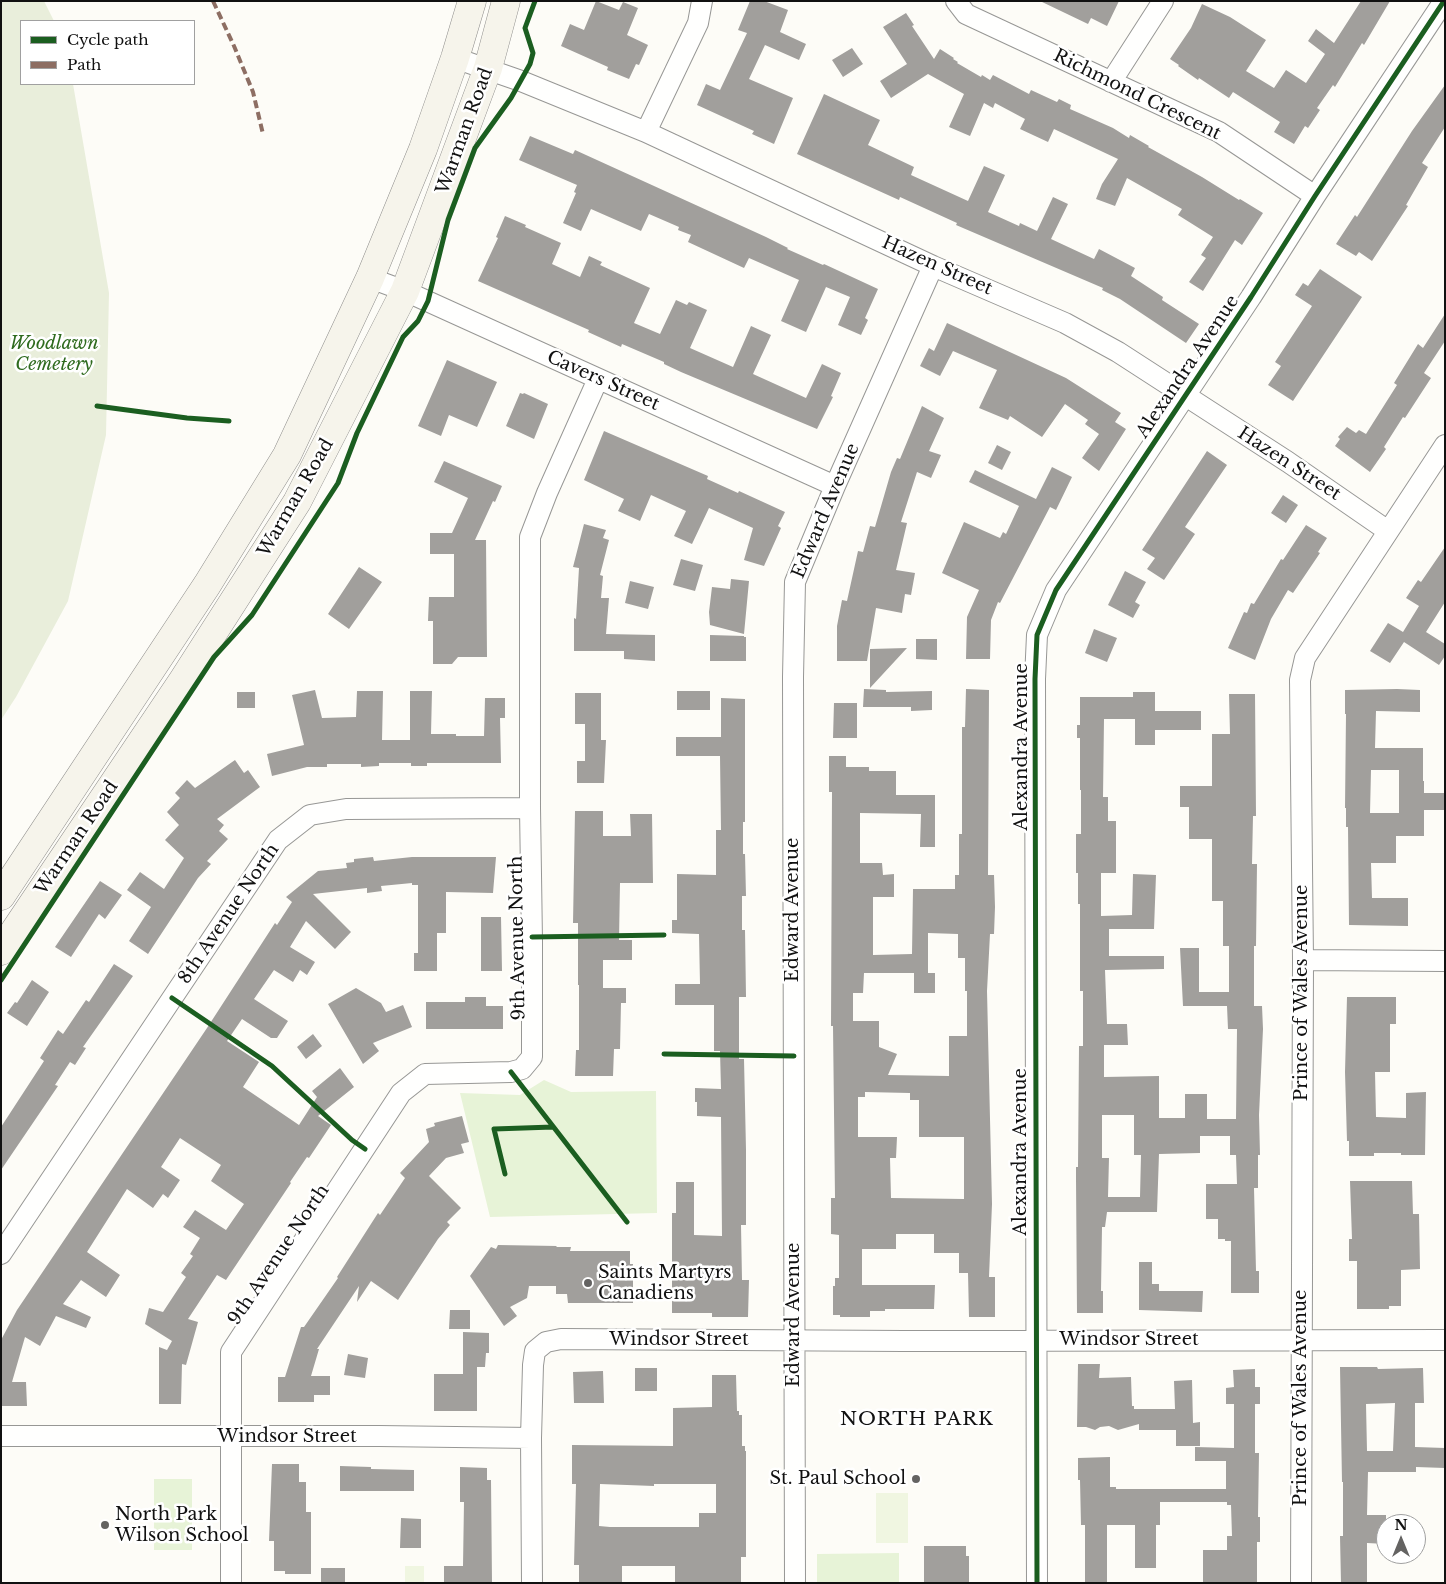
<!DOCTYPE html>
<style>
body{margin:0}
#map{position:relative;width:1446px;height:1584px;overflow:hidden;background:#fdfcf7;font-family:"Libre Baskerville",serif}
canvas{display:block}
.frame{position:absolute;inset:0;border:2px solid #111;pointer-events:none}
.legend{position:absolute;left:20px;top:20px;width:175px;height:65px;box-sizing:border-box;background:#fff;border:1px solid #a0a0a0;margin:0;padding:6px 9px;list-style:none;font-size:15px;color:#111}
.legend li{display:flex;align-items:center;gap:10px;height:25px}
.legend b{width:25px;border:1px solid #a0a0a0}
.north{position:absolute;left:1376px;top:1514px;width:50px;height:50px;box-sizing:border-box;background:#fff;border:1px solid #a0a0a0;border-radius:50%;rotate:0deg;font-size:14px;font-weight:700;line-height:20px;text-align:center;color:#111}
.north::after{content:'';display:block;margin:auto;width:18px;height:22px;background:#646362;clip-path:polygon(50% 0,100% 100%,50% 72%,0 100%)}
</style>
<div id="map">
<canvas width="1446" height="1584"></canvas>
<div class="frame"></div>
<ul class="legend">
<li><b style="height:6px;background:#1b5e20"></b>Cycle path</li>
<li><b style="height:6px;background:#8d6e63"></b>Path</li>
</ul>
<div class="north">N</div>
</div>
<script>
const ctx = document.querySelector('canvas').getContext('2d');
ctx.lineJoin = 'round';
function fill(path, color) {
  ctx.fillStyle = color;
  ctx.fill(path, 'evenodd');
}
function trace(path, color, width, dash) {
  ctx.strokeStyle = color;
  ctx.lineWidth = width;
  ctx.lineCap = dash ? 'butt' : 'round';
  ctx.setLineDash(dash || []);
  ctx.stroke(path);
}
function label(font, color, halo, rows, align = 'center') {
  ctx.font = font + ' "Libre Baskerville",serif';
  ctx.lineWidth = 5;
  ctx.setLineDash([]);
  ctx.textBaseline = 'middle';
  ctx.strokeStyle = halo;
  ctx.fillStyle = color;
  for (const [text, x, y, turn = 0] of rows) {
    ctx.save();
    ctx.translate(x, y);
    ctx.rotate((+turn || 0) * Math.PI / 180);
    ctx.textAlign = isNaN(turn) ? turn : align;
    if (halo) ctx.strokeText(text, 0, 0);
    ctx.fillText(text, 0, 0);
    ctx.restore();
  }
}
fill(new Path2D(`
 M544 1080 571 1092 656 1091 657 1213 490 1217 460 1093 520 1095Z
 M154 1479H192V1550H154Z
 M899 1553V1583H817V1554Z`), '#e7f3d7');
fill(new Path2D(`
 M1 1H44L54 21H21V84H73L109 293 106 435 68 601 16 697 1 720Z`), '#e9eedb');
fill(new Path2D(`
 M876 1493H908V1543H876Z
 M405 1566H424V1583H405Z`), '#f0f6e1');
fill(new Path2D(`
 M596 1 619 10 623 2 638 8 627 35 648 45 639 65 636 64 629 79 607 70 608 67 561 46 570 24 584 30Z
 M750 1H764L788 10 780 32 806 44 799 60 765 45 749 79 793 98 774 144 752 134 754 131 697 105 706 84 720 90 747 33 738 30Z
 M1040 1H1119L1107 26 1091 18 1088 24Z
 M1361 1H1390L1364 45 1362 43 1335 87 1333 85 1317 108 1320 110 1308 128 1305 126 1294 144 1274 132 1280 122 1233 92 1229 98 1199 78 1198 80 1178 66 1179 65 1170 59 1191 28 1202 4 1230 17 1266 40 1246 71 1274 88 1286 70 1306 83 1325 54 1308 41 1316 29 1334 43Z
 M906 13 914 25 912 26 934 59 940 49 954 58 953 59 958 62 957 63 981 77 982 75 990 80 993 75 1029 94 1031 90 1057 102 1059 99 1071 105 1070 109 1113 128 1129 138 1130 135 1149 146 1148 147 1202 177 1239 200 1240 199 1263 213 1242 245 1235 240 1203 291 1189 282 1206 258 1201 255 1213 237 1178 215 1182 209 1127 178 1115 206 1096 199 1102 184 1118 159 1054 129 1048 142 1020 129 1025 119 995 103 993 108 984 103 970 136 949 127 964 94 928 74 891 98 880 81 907 64 883 27Z
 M852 48 863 64 843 77 832 60Z
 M1445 85V127L1422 163 1428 167 1406 205 1408 206 1372 261 1359 252 1356 256 1336 244 1355 215 1357 217 1412 131Z
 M824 94 880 120 868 145 914 167 911 175 968 201 984 166 1005 175 988 212 1019 226 1020 223 1037 231 1053 197 1068 204 1051 239 1094 259 1099 249 1135 268 1131 276 1163 297 1162 300 1199 324 1186 343 1120 299 1102 290 1103 288 956 225 957 223 900 197 899 200 797 154Z
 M530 136 573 154 575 150 766 237 788 248 787 249 823 265 824 264 878 289 865 318 868 320 861 335 838 325 850 297 826 287 806 332 781 321 799 280 749 258 744 268 688 242 691 235 678 230 679 227 649 214 641 231 591 209 581 231 563 223 576 193 574 192 577 185 519 160Z
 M505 216 526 225 525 227 561 243 552 264 580 277 589 256 602 262 600 265 650 288 634 323 660 334 676 300 687 305 689 302 707 310 690 348 733 367 751 326 771 335 753 374 806 398 822 364 841 373 831 396 833 397 817 429 681 372 664 364V362L622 344 621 347 588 332 589 330 478 281 498 238 496 237Z
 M1320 269 1362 297 1293 401 1268 385 1281 366 1275 362 1312 306 1295 295 1303 283 1308 286Z
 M1445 314V341L1424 373 1431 378 1405 418 1403 417 1384 447 1386 449 1370 472 1335 446 1340 439 1338 437 1347 427 1356 433 1359 430 1366 434 1397 385 1394 383 1418 344 1423 348Z
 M947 323 1066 378 1121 413 1115 422 1126 429 1099 471 1082 458 1099 434 1085 424 1088 420 1065 404 1042 437 1010 416 1008 420 979 408 997 370 953 351 940 376 920 366 929 348 934 351Z
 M447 360 497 382 477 427 449 415 441 436 418 426Z
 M520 393 523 394 524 393 548 404 534 439 506 426Z
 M922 406 944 418 929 451 941 455 931 478 917 472 901 522 907 523 896 570 915 573 911 595 905 594 902 613 876 608 867 661H837V626L842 600 847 601 858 551 863 552 870 526 875 527 891 472 897 458 900 459Z
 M604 431 708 476 707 479 738 493 739 491 785 512 778 526 781 528 764 566 744 560 753 528 709 508 692 544 674 536 686 511 651 495 640 521 618 511 624 499 584 480Z
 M997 445 1011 452 1002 470 988 463Z
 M1207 451 1227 465 1185 527 1195 534 1164 580 1147 569 1155 558 1142 550Z
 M444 461 502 486 495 502 493 501 475 540H486L487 657H458L452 664H433V621H428L429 597H454V554H430V533H452L468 498 434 482Z
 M1052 467 1072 477 1056 510 1050 507 1000 603 998 602 991 620 990 659H966L967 617 979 590 942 573 964 522 1000 538 1003 532 1006 534 1019 506 969 482 975 470 1036 499Z
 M1283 495 1298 505 1286 523 1271 513Z
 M584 524 606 530 603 538 609 540 600 575 603 576 601 598H609L606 634 655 635V661L624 659V651H574V618L576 619 579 568 573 567Z
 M1306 525 1327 538 1318 552 1320 553 1293 593 1288 590 1271 619 1255 660 1228 648 1244 612 1247 613 1251 603 1254 604 1281 559 1283 560Z
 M1445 547V602L1426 632 1445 644V656L1439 665 1404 642 1390 663 1370 651 1388 623 1403 632 1419 606 1406 598 1418 580 1421 582Z
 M681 559 703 565 695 591 673 585Z
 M359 567 382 582 349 629 328 614Z
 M1125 571 1146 582 1135 602 1140 605 1133 618 1108 605Z
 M731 579 749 581 744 634 710 625 709 612 712 587 730 589Z
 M630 581 654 587 648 609 625 603Z
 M1094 629 1117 638 1107 662 1085 653Z
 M710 635 744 636V637H746V661H710Z
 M916 639H937V660L916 659Z
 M907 648 870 688V649Z
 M864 689 886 690V692L932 691V710L911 711V707H863Z
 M966 689 989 690 988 875H994L995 907 994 934H990L987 991 992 1204 989 1277H995V1317H969L968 1273H959V1253H934V1234H896V1249H862V1285H935L934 1309H885V1311H870V1317H840V1315H833V1286H835V1278H839V1235L831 1234V1198H835L833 1026H831L832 792H829V756H846V767H869V771H896V795H935V847H920L921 814 860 813V863H882L883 875 894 874V897H873V955L912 954 913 889H955V875H959V834H962V727H965ZM928 933 958 934V958H965V991H967V1036H949V1076L888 1075 897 1054 879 1047V1021H853V993H863L864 973H914V993H935V973H928ZM865 1092 910 1093V1100H919V1137H964V1199L891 1198 890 1158H896L897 1137H858V1097H865Z
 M1397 689 1420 690V712L1376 711 1375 748H1423V781H1424V793H1445V810H1424V836H1396V863H1371L1372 898H1408V926L1349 925 1348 827H1346V808H1345L1346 714H1345V690ZM1371 770H1399V813H1370Z
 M315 690 322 718 356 717 357 691H383L382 740H410V691H432L431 734H456V736H484L485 698H505V718H500L501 763H427V766H411V763H379V766L361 767V764H327V767H307L272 776 267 754 304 745 292 695Z
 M677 691H710V710H677Z
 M237 692H255V708H237Z
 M1133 692H1155V711H1201V730H1155V745H1135V719H1104L1103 797H1108V821H1116V873H1101V916L1132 915 1133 874 1156 875 1154 929H1109V956H1164V969L1105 970 1107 1024H1127L1128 1045H1104V1077L1159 1076V1118H1185V1094H1207V1119H1236L1237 1029H1228L1227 1006H1183L1180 948H1199V992H1229V946H1223V901H1212V839H1189V807H1180V786H1212V734H1230L1229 694H1255L1256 816H1253L1252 864H1257L1256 946H1254V1006H1262L1263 1029 1259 1115 1260 1155H1258V1188H1254L1256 1271H1259V1293H1231V1241H1225V1239H1218V1219H1206V1184H1237L1236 1155H1230V1136H1200V1153L1159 1154 1157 1212H1107L1105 1227H1102L1101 1291H1103V1313H1077L1076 1178V1167H1078L1079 1046H1083V991H1080V904H1078V873H1076V834H1081V790H1080V738H1077V725H1080V697H1133ZM1102 1115H1134V1155H1141L1140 1197H1108L1109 1158H1102Z
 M575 693H601V740H606L604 783H577V761H585V724H575Z
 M721 698 745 699V822H743V854H745L746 896H742V930H745L746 997H739V1059H744L746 1150V1225H741L742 1280H749L748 1317H712V1313H672V1213H676V1182H694V1235L722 1236 721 1117 697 1116V1102H695V1088L721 1089 720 1051H714V1005H675V984H700L699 934 672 933V920H677V874L716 875V830H721L720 756H676V737H721Z
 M834 703H857V738H833Z
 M235 760 244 773 248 770 260 787 217 819 224 825 219 831 228 839 207 861 211 864 198 878 148 954 129 941 151 907 127 890 140 872 164 889 184 858 165 840 179 825 167 812 180 798 175 793 187 780 195 788Z
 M575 811H603V836H631L630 814H652L653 883H620L619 940H632V960H603V988H626V1003H621L620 1049H614L613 1076H575L576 1050H579V985H578V923H573Z
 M373 857 374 861 412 857H496L493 893 446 892V933H437V971H414V953H418V885H412V883L381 886 382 891 367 893V888L313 894 351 932 335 949 306 921 290 947 315 962 307 975 300 970 293 982 274 970 254 999 288 1021 277 1038H271L242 1019 227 1041 259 1062 243 1087 299 1125 317 1097 312 1091 340 1068 354 1087 318 1116 331 1125 309 1158 307 1157 290 1182 291 1183 226 1280 217 1275 188 1319 198 1322 186 1365 182 1364 181 1404H159V1347L167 1350 172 1341 145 1324 149 1308 163 1312 186 1277 181 1273 193 1256 190 1254 200 1238 183 1227 195 1210 226 1230 244 1204 211 1181 221 1165 180 1138 161 1167 180 1180 168 1198 163 1194 153 1208 127 1189 87 1252 120 1275 106 1297 81 1280 63 1304 91 1317 86 1328 56 1316 40 1346 25 1337 12 1382H26L27 1406H1V1340L17 1310 207 1028 275 923 277 925 292 902 286 897 318 871 347 868 346 863 354 862V859Z
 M100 881 122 895 105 919 99 914 71 957 55 947Z
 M481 917H501L502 971H481Z
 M114 964 133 976 83 1047 86 1048 75 1065 70 1062 55 1085 58 1086 1 1170V1127L44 1061 40 1058 58 1030 63 1034 86 1000 89 1002Z
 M32 980 49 992 27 1026 7 1013 15 1002 17 1003Z
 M356 988 381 1003 386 1012 403 1005 412 1027 373 1043 379 1051 363 1064 328 1004Z
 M465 997H486V1006H503V1029H426V1002H465Z
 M1347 997H1396V1024H1390V1072H1375L1376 1117 1406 1118V1093L1426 1092 1425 1155H1401V1153H1374V1156H1349V1141H1347L1345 1072Z
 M313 1034 322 1046 306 1059 297 1047Z
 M462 1116 469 1142 461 1144 464 1153 446 1158 429 1176 461 1208 447 1222 450 1225 438 1239 398 1300 371 1281 357 1302 359 1286 317 1349H319L311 1376H330V1395H314V1402H278V1377H285L301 1327H304L338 1278 337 1277 378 1213 380 1215 405 1178 400 1173 429 1142 426 1129 435 1126 434 1123Z
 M1350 1181H1412L1413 1214H1419L1420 1269 1401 1270V1306H1389V1309H1357V1261H1349V1239H1352Z
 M498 1245 557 1246 556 1247H571L570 1251H630V1264H633V1303H568L567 1294H556V1286H529L527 1298 510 1307 517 1316 504 1326 470 1276 491 1247 496 1249Z
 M1139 1262H1152V1284H1159V1291H1203L1202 1312 1139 1310Z
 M450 1310H470V1329H449Z
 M463 1332 489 1333V1353H486L485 1367H477V1411H434V1374H463Z
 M348 1354 368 1358 365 1378 344 1375Z
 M1078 1364H1100L1099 1378 1131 1377 1132 1406H1134V1409H1175L1174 1381 1192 1380 1193 1423 1200 1422V1446H1176V1430H1139V1424L1118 1430 1109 1426 1100 1427 1095 1430 1086 1427H1077Z
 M1340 1367H1377L1378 1369 1423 1368 1424 1403H1415V1447L1445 1448V1468L1416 1467V1472H1368L1367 1515H1386V1544L1367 1543V1583H1341L1340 1536H1343V1482H1342ZM1395 1403 1393 1451H1367L1366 1404Z
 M635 1368H657V1391H635Z
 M1255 1369V1387H1260V1404H1255V1453H1259L1258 1517H1260V1542H1257V1583H1203V1550H1227V1536H1232L1231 1505H1227V1502H1160V1525H1156V1568H1135V1525H1107V1583H1085V1525H1081L1080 1480H1078V1458L1110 1457V1487H1116V1489H1226V1461H1195V1447L1234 1448V1404H1226V1388L1234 1387 1233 1370Z
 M603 1371 604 1403H574L573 1372Z
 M712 1375H736L737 1411H739V1415H742V1446H745V1451H746V1557H741V1583H675V1566H622V1583H579V1565H574L576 1484H572V1445L673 1446V1408L712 1407ZM600 1484 654 1486V1484H716V1513H699V1527H610L599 1526Z
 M272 1464H299V1482H306V1512H311V1574H285V1571H274V1541H269Z
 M340 1466 371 1467V1469L414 1470V1491H340Z
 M460 1467 487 1468V1480H491L492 1583H444V1566H463L464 1502H460Z
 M401 1518 421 1519V1548H400Z
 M924 1546H966V1556H969V1583H924Z
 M321 1568H345V1583H321Z`), '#a19f9c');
const minor = new Path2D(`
 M956 1 966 14 1219 132 1315 196
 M455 58 521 81 646 132 933 266 1065 323 1118 352 1288 462 1388 531
 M1111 82 1163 1
 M646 132 698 23 702 1
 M370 278 405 291 835 486
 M1303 960 1445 961
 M1 1254 278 840 310 815 346 809 530 808
 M1 1436H379L531 1438
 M231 1583V1352L401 1093 425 1074 511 1072 522 1069 532 1057V941L530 808V537L547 493 598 379
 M532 1583 531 1438 533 1365 535 1351 546 1342 561 1339 904 1341 1445 1340
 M795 1583 793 677 795 582 835 486 933 266
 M1037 1583 1035 679 1037 635 1056 590 1251 297 1315 196 1444 1
 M1301 1583 1303 960 1300 680 1305 658 1445 445`);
const secondary = new Path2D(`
 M1 896 207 585 287 455 370 278 423 149 455 58 472 1
 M1 951 183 680 297 502 405 291 488 68 506 1`);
trace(minor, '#979795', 22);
trace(secondary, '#8e8d8b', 29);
trace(minor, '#fffffe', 20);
trace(secondary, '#f6f4eb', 28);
trace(new Path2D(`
 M213 1 234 46 253 92 263 134`), '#8d6e63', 4, [8, 4]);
trace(new Path2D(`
 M97 406 187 418 229 421
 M532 937 664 935
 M1 980 214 657 252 615 338 483 357 433 403 337 418 321 428 301 448 220 475 148 511 98 530 64 533 53 525 28 535 1
 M172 998 272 1066 352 1140 365 1149
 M664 1054 794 1056
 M511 1072 627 1222
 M505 1174 494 1129 553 1127
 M1037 1583 1035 679 1037 635 1056 590 1251 297 1315 196 1444 1`), '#1b5e20', 5);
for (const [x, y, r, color] of [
 [588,1283,5,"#646362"],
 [916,1479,5,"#646362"],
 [105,1525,5,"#646362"]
]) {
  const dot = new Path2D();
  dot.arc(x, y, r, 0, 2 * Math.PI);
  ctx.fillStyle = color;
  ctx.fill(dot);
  trace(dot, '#fff', 2);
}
label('18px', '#111', '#fff', [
 ["Richmond Crescent",1137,95,26],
 ["Warman Road",465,131,-70],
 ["Hazen Street",937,266,24],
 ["Alexandra Avenue",1188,367,-56],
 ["Cavers Street",603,381,24],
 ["Hazen Street",1289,464,33],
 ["Warman Road",296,498,-60],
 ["Edward Avenue",826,511,-67],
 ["Alexandra Avenue",1022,747,-90],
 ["Warman Road",77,838,-56],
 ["Edward Avenue",793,910,-90],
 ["8th Avenue North",229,914,-56],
 ["9th Avenue North",518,938,-91],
 ["Prince of Wales Avenue",1302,993,-90],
 ["Alexandra Avenue",1021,1152,-90],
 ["9th Avenue North",279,1255,-56],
 ["Edward Avenue",794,1315,-90],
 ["Windsor Street",679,1340],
 ["Windsor Street",1129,1340],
 ["Prince of Wales Avenue",1301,1398,-90],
 ["Windsor Street",287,1437]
]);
label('italic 18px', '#2f6b1f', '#fff', [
 ["Woodlawn",54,344],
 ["Cemetery",54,365]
]);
label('18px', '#111', '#fff', [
 ["Saints Martyrs",598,1273],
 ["Canadiens",598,1294],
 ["St. Paul School",906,1479,"right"],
 ["North Park",115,1515],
 ["Wilson School",115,1536]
], 'left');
ctx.letterSpacing = '1px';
label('19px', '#111', '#fff', [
 ["NORTH PARK",917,1420]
]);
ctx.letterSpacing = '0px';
</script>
